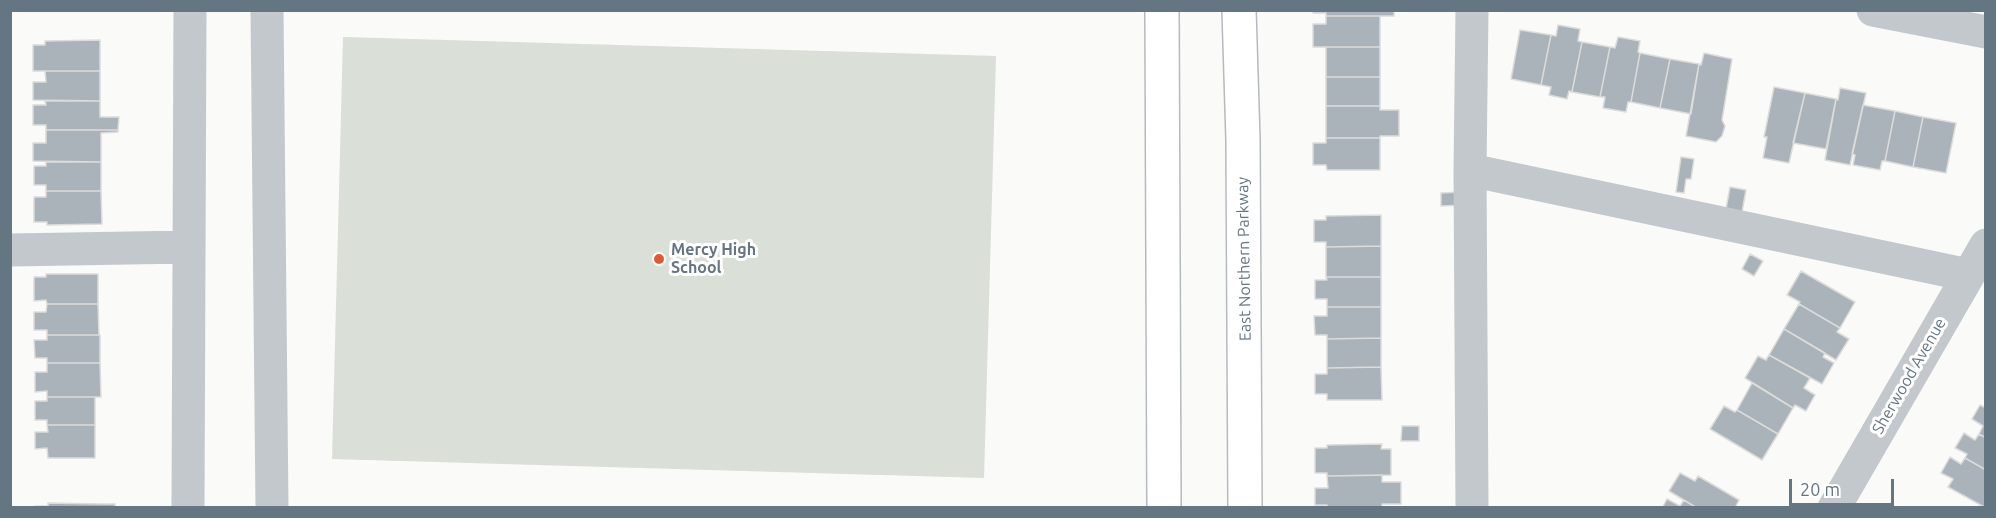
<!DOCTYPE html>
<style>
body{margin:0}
#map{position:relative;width:1996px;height:518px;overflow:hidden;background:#fafaf8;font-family:Ubuntu,sans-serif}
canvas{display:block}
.frame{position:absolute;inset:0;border:12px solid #657683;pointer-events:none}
.scale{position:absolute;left:1789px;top:479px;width:105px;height:27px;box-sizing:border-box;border:3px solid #657683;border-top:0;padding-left:8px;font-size:18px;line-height:21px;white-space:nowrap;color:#657683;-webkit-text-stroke:4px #fff;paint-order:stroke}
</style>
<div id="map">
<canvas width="1996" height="518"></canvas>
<div class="frame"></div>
<div class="scale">20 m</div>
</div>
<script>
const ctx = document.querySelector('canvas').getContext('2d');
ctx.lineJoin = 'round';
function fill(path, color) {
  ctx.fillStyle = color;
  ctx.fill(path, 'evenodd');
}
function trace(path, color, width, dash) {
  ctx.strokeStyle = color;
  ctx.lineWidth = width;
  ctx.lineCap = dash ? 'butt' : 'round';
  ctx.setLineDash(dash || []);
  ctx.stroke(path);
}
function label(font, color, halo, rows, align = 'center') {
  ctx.font = font + ' Ubuntu,sans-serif';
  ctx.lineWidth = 6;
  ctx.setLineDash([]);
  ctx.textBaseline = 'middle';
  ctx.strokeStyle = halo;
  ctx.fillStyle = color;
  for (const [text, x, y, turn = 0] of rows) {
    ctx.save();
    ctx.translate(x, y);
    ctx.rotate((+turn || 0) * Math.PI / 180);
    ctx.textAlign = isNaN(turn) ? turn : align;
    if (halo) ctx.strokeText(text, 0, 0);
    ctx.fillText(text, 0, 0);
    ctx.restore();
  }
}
fill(new Path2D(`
 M343 37 996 56 984 478 332 459Z`), '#dadfd7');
const building = new Path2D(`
 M1313 10H1394V16H1326V13H1313Z
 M1326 16H1380V47H1313V24H1326Z
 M1558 25 1580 29 1578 41 1582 42 1572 92 1569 91 1567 99 1549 95 1551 87 1541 85 1551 35 1556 36Z
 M1520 30 1551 35 1541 85 1511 79Z
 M1618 37 1640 41 1638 52 1640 53 1631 102H1628L1626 112 1603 108 1605 97H1600L1610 47 1615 48Z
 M100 40V71H33V45H45V41Z
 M1582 42 1610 47 1600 97 1572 92Z
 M1326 47H1380V77H1326Z
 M1640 53 1670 59 1660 108 1631 102Z
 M1704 53 1732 59 1722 120 1725 126 1722 136 1716 142 1686 136 1699 64 1701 65Z
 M1670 59 1699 64 1691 114 1660 108Z
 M45 71H100V101L33 100V82H46Z
 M1326 77H1380V106H1326Z
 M1774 87 1805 93 1789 163 1763 158 1767 137H1764Z
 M1840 88 1866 93 1850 165 1825 160 1836 99 1838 100Z
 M1805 93 1836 99 1826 149 1793 143Z
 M45 101H100V117H119L118 130H46V125H33V105H46Z
 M1863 105 1895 111 1885 161H1882L1880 170 1853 165 1855 155 1852 154Z
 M1326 106H1380V110H1399V136H1380V138H1326Z
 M1895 111 1923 117 1913 167 1885 161Z
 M1923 117 1956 123 1946 173 1913 167Z
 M46 130H118V132L101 133V162L33 161V143H46Z
 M1326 138H1380V170H1327L1326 165H1313V143H1326Z
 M1681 157 1694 159 1691 179H1686L1684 193 1676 192Z
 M46 162H101V191H46V185H34V166H46Z
 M1730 187 1746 190 1742 212 1726 209Z
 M46 191H101L102 224 47 225V222H34V197H46Z
 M1462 192V205L1441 206V193Z
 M1381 215V246L1326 247V242H1314V220H1326V216Z
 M1381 246V277H1326V247Z
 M1750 254 1763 261 1754 276 1742 269Z
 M1801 271 1855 302 1840 328 1799 304 1800 302 1787 295Z
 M46 274H98V304H47L46 300 34 301V277H46Z
 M1326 277H1381V307H1327V299H1315V280H1327Z
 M47 304H98L99 335H47V330H34V312H46Z
 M1799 304 1840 328 1837 332 1849 339 1836 360 1784 329Z
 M1327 307H1381V338L1327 339V335H1315L1314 316H1327Z
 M1784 329 1825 353 1823 357 1834 363 1822 384 1769 355Z
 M47 335H100V363H47V358H35L34 340H47Z
 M1381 338V367L1327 368V339Z
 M1769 355 1810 378 1804 388 1815 395 1806 411 1795 405 1793 408 1745 378 1758 356 1766 360Z
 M47 363H100L101 397H47V391L35 392V372H47Z
 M1381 367 1382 400H1327V394H1315V374H1327V368Z
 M1752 383 1793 408 1778 434 1737 410Z
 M47 397H95V425H47V420H35V401H47Z
 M1980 405 1986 408V438L1979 434 1983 426 1972 419Z
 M1724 406 1735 412 1737 410 1778 434 1762 460 1710 429Z
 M47 425H95V458H48L47 448 35 449V432H48Z
 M1402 426H1419V441H1401Z
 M1964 433 1975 440 1979 434 1986 438V470L1965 458 1967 454 1955 448Z
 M1382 444 1381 449H1391V475L1327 476V473H1315V448H1327V445Z
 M1950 457 1961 464 1965 458 1986 470V508L1948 487 1953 479 1941 473Z
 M1680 473 1695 481 1698 476 1739 500 1735 508H1697L1669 491Z
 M1382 475V482H1401V504H1382V507H1328L1327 505H1315V488H1328L1327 476Z
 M1667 499 1680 506 1684 500 1697 508H1662Z
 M48 503 102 504H115V508H35V506H48Z`);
fill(building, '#aab3b9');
trace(building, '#dcdcda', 1.5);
const major = new Path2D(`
 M1162 10 1164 508
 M1239 10 1243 140 1245 508`);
trace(major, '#b5babe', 36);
trace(new Path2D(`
 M267 10 272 508
 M1873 10 1986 32
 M1470 170 1968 275
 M10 250 188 247
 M188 508 190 10
 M1472 508 1470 170 1472 10
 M1834 508 1986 245`), '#c3c8cc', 33);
trace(major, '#fff', 33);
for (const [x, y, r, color] of [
 [659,259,6,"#e4572e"]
]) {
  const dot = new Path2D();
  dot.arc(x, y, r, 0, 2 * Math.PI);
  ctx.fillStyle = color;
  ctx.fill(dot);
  trace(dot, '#fff', 2);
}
label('bold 16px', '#657683', '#fff', [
 ["Mercy High",671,250],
 ["School",671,268]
], 'left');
label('16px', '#657683', '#fff', [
 ["East Northern Parkway",1244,259,-91],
 ["Sherwood Avenue",1909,376,-60]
]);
</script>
